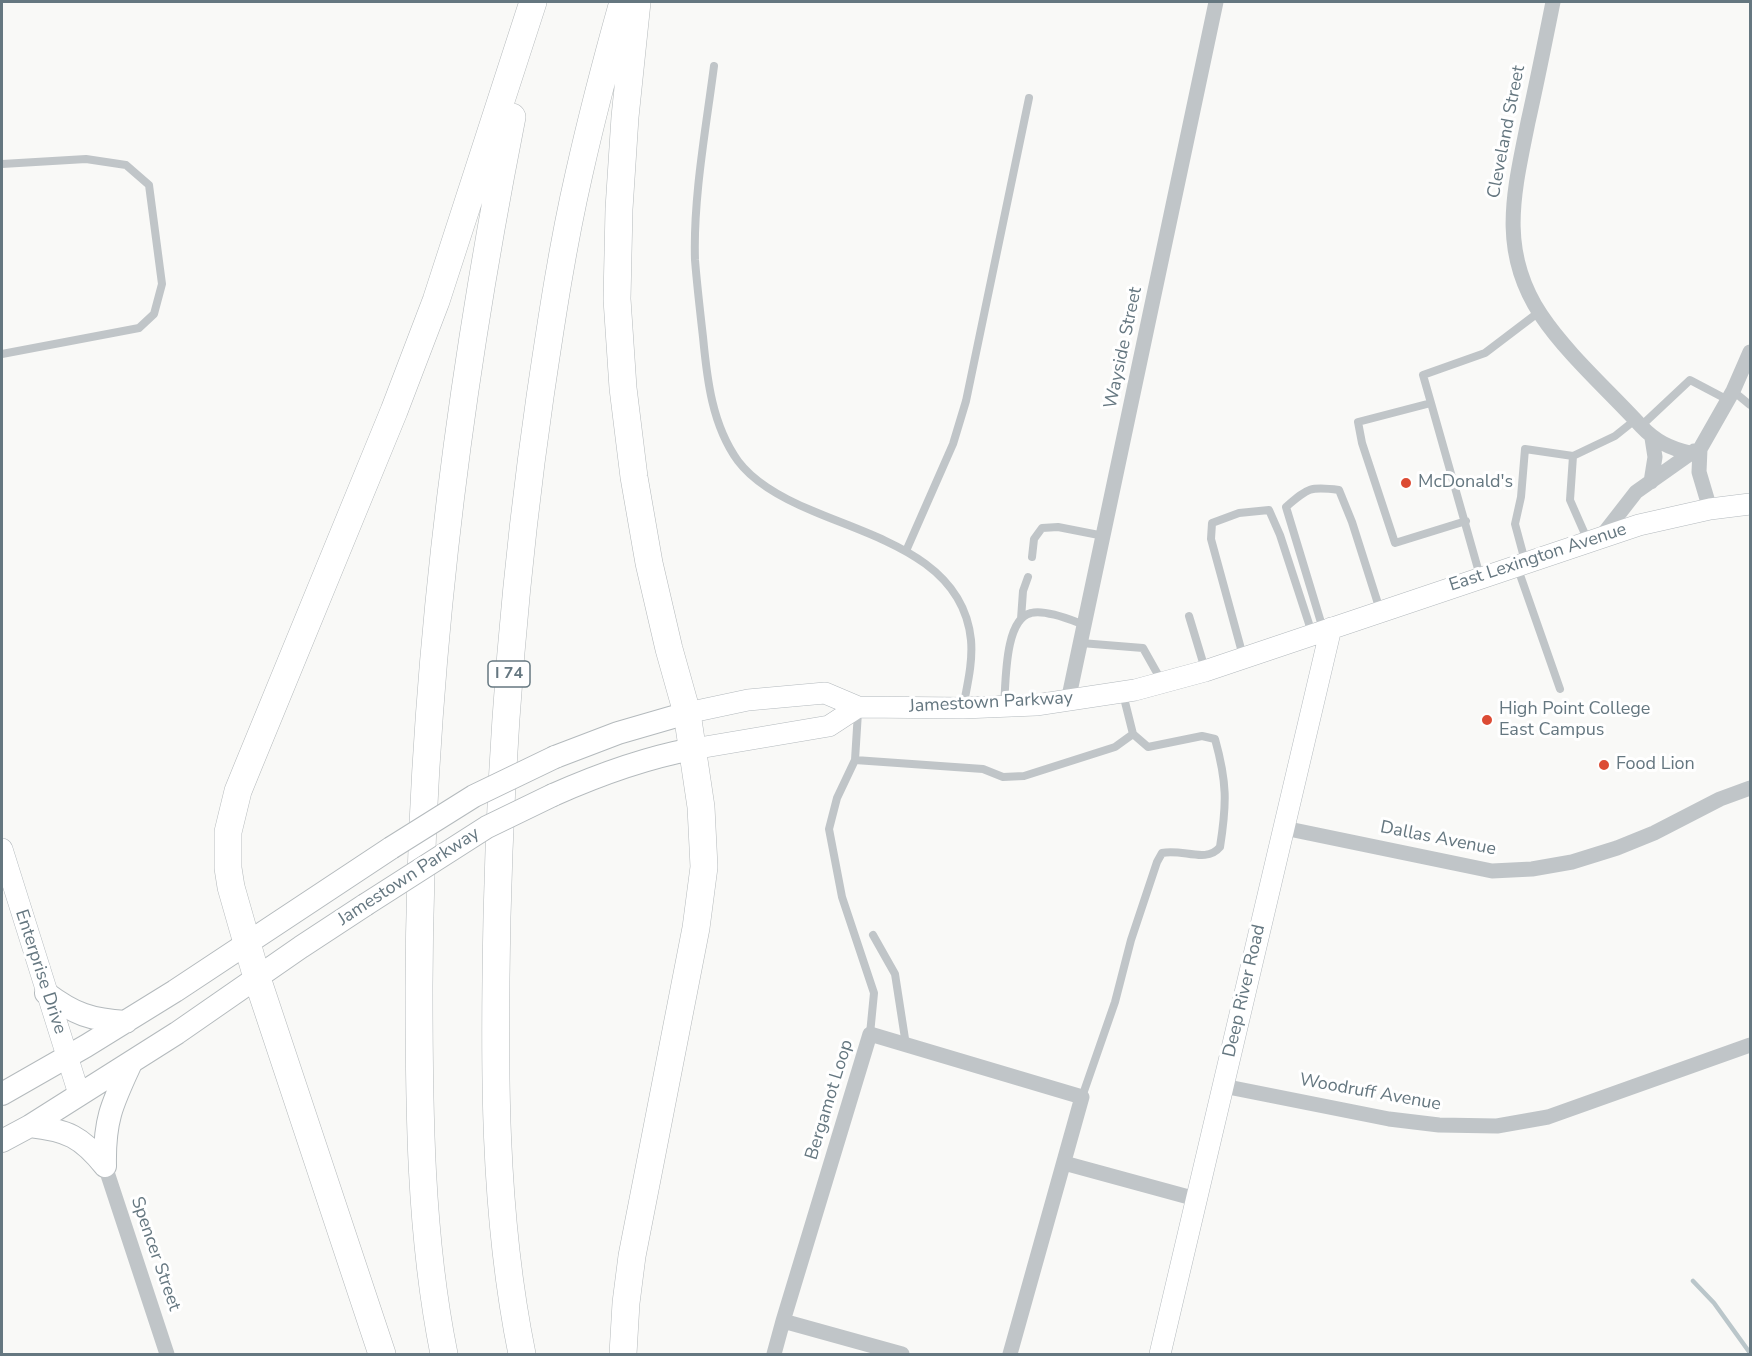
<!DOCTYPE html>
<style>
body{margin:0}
#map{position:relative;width:1752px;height:1356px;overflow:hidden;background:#f9f9f7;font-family:"Nunito Sans",sans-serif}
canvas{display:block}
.frame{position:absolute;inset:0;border:3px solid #657780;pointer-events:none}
</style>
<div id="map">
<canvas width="1752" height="1356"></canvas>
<div class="frame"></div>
</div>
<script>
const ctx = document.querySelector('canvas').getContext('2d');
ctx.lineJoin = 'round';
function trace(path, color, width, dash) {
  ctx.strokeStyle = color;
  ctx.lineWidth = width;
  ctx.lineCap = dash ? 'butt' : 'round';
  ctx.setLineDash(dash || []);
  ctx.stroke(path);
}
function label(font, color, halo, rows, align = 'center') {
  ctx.font = font + ' "Nunito Sans",sans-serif';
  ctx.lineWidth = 6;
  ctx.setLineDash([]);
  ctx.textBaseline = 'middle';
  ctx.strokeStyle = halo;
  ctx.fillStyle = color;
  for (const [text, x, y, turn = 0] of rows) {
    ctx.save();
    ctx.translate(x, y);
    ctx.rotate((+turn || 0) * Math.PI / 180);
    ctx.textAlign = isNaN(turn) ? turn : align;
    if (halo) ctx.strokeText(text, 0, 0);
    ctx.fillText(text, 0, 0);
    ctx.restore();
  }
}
trace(new Path2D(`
 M1693 1281 1714 1303 1750 1353`), '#bac6ca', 4.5);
const secondary = new Path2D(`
 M687 713 748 700 825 693 858 707 963 708 1036 705 1135 690 1205 671 1639 525 1710 509 1750 504
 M693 749 829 726 858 707
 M2 849 79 1094
 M1160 1354 1331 628`);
const primary = new Path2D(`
 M555 757 618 733 687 713
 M553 795C598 775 644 758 693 749
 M46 993C74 1014 91 1020 126 1022
 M2 1094 86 1046 175 991 391 848
 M30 1126C67 1130 82 1137 105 1166
 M2 1141 30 1126 177 1033 301 947 365 905
 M105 1166C104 1120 112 1104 131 1063`);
const highway = new Path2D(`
 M382 1354 257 978 231 887 228 868V832L238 791 249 764 394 411 436 301 533 2
 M444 1354C420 1235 419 1109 419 987 420 692 455 406 512 117
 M522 1354C493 1212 494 1062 497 917 501 743 515 570 540 397 551 323 562 248 579 174 592 116 607 59 623 2
 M623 1354 626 1303 632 1256 696 928 704 867 701 807 687 713 669 649 649 563 634 477 623 388 617 299 619 209 625 117 637 2`);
trace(secondary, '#b3b9bd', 22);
trace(primary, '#b4babd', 24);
trace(highway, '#b4b9bb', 28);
trace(new Path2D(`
 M714 66C706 128 693 198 695 260 697 285 700 311 703 337 707 379 712 425 738 461 756 485 786 500 813 511 876 538 963 559 971 640 973 663 967 686 963 708
 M2 164 86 159 126 165 149 185 162 284 154 314 139 328 2 354
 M1733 391 1750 405
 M1431 403 1423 375 1485 353 1539 312
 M1641 426 1690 380 1728 400
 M1573 456 1615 436 1635 420
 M1466 521 1395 543 1362 443 1358 422 1431 403 1480 576
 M906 551 953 444 966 401 1029 98
 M1032 557 1034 539 1042 528 1058 527 1104 536
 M1525 561 1515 524 1521 497 1525 449 1573 456 1570 500 1588 541
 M1518 569 1560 689
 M1189 616 1205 669
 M1021 619 1023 591 1028 577
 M1323 629 1286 507C1308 488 1310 486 1339 490L1352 522 1380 610
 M1081 643 1143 648 1161 680
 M1243 656 1211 539 1212 523 1239 513 1269 510 1280 535 1312 633
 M1004 706C1006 684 1004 619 1031 613 1044 609 1071 620 1085 625
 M858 712 855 760 837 798 829 829 842 897 874 993 870 1034
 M855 760 983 769 1003 777 1024 776 1115 747 1133 734
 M873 935 895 974 906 1045
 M1082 1097 1115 1002 1131 940 1157 862 1162 853C1182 848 1206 864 1220 847 1227 803 1227 782 1215 739L1202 736 1148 747 1133 734 1123 694`), '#c0c5c8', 8);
trace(new Path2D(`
 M1553 2C1545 42 1537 82 1528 122 1514 192 1498 250 1541 315 1567 354 1609 391 1641 426 1655 441 1669 448 1690 453
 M1651 482 1655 457 1652 438
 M1710 509 1699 472 1700 449 1733 391 1750 352
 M1601 537 1636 492 1694 451
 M1068 701 1216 2
 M1284 828 1492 871 1532 869 1572 862 1617 848 1654 833 1720 799 1750 788
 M1223 1086 1389 1119 1439 1125 1497 1126 1548 1117 1750 1045
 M1064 1163 1196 1199
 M105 1166 167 1354
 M783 1321 902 1354
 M774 1354 783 1321 870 1034 1082 1097 1010 1354`), '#c0c5c8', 15);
trace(secondary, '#fff', 21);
trace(primary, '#fff', 22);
trace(highway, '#fff', 27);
const primaryBridge = new Path2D(`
 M391 848 474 796 555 757
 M365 905 487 827 553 795`);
trace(primaryBridge, '#b4babd', 24, []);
trace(primaryBridge, '#fff', 22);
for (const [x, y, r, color] of [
 [1406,483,6,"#dc4b34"],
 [1487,720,6,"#dc4b34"],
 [1604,765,6,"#dc4b34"]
]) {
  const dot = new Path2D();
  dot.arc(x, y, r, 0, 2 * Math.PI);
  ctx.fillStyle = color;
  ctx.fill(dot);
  trace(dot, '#fff', 2);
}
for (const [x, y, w] of [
 [509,674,42]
]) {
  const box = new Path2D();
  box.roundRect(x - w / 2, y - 13, w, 26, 4.5);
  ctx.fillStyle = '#fff';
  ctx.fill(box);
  trace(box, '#657780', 1.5);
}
label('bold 16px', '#657780', null, [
 ["I 74",509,674]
]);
label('18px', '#657780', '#fff', [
 ["Cleveland Street",1507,132,-79],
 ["Wayside Street",1124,348,-78],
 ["East Lexington Avenue",1538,558,-18],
 ["Jamestown Parkway",991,703,-3],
 ["Dallas Avenue",1438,839,11],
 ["Jamestown Parkway",409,877,-33],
 ["Enterprise Drive",40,972,72],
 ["Deep River Road",1245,991,-77],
 ["Woodruff Avenue",1370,1093,10],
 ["Bergamot Loop",830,1100,-73],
 ["Spencer Street",155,1254,71]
]);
label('18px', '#657780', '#fff', [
 ["McDonald's",1418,483],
 ["High Point College",1499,710],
 ["East Campus",1499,731],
 ["Food Lion",1616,765]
], 'left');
</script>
